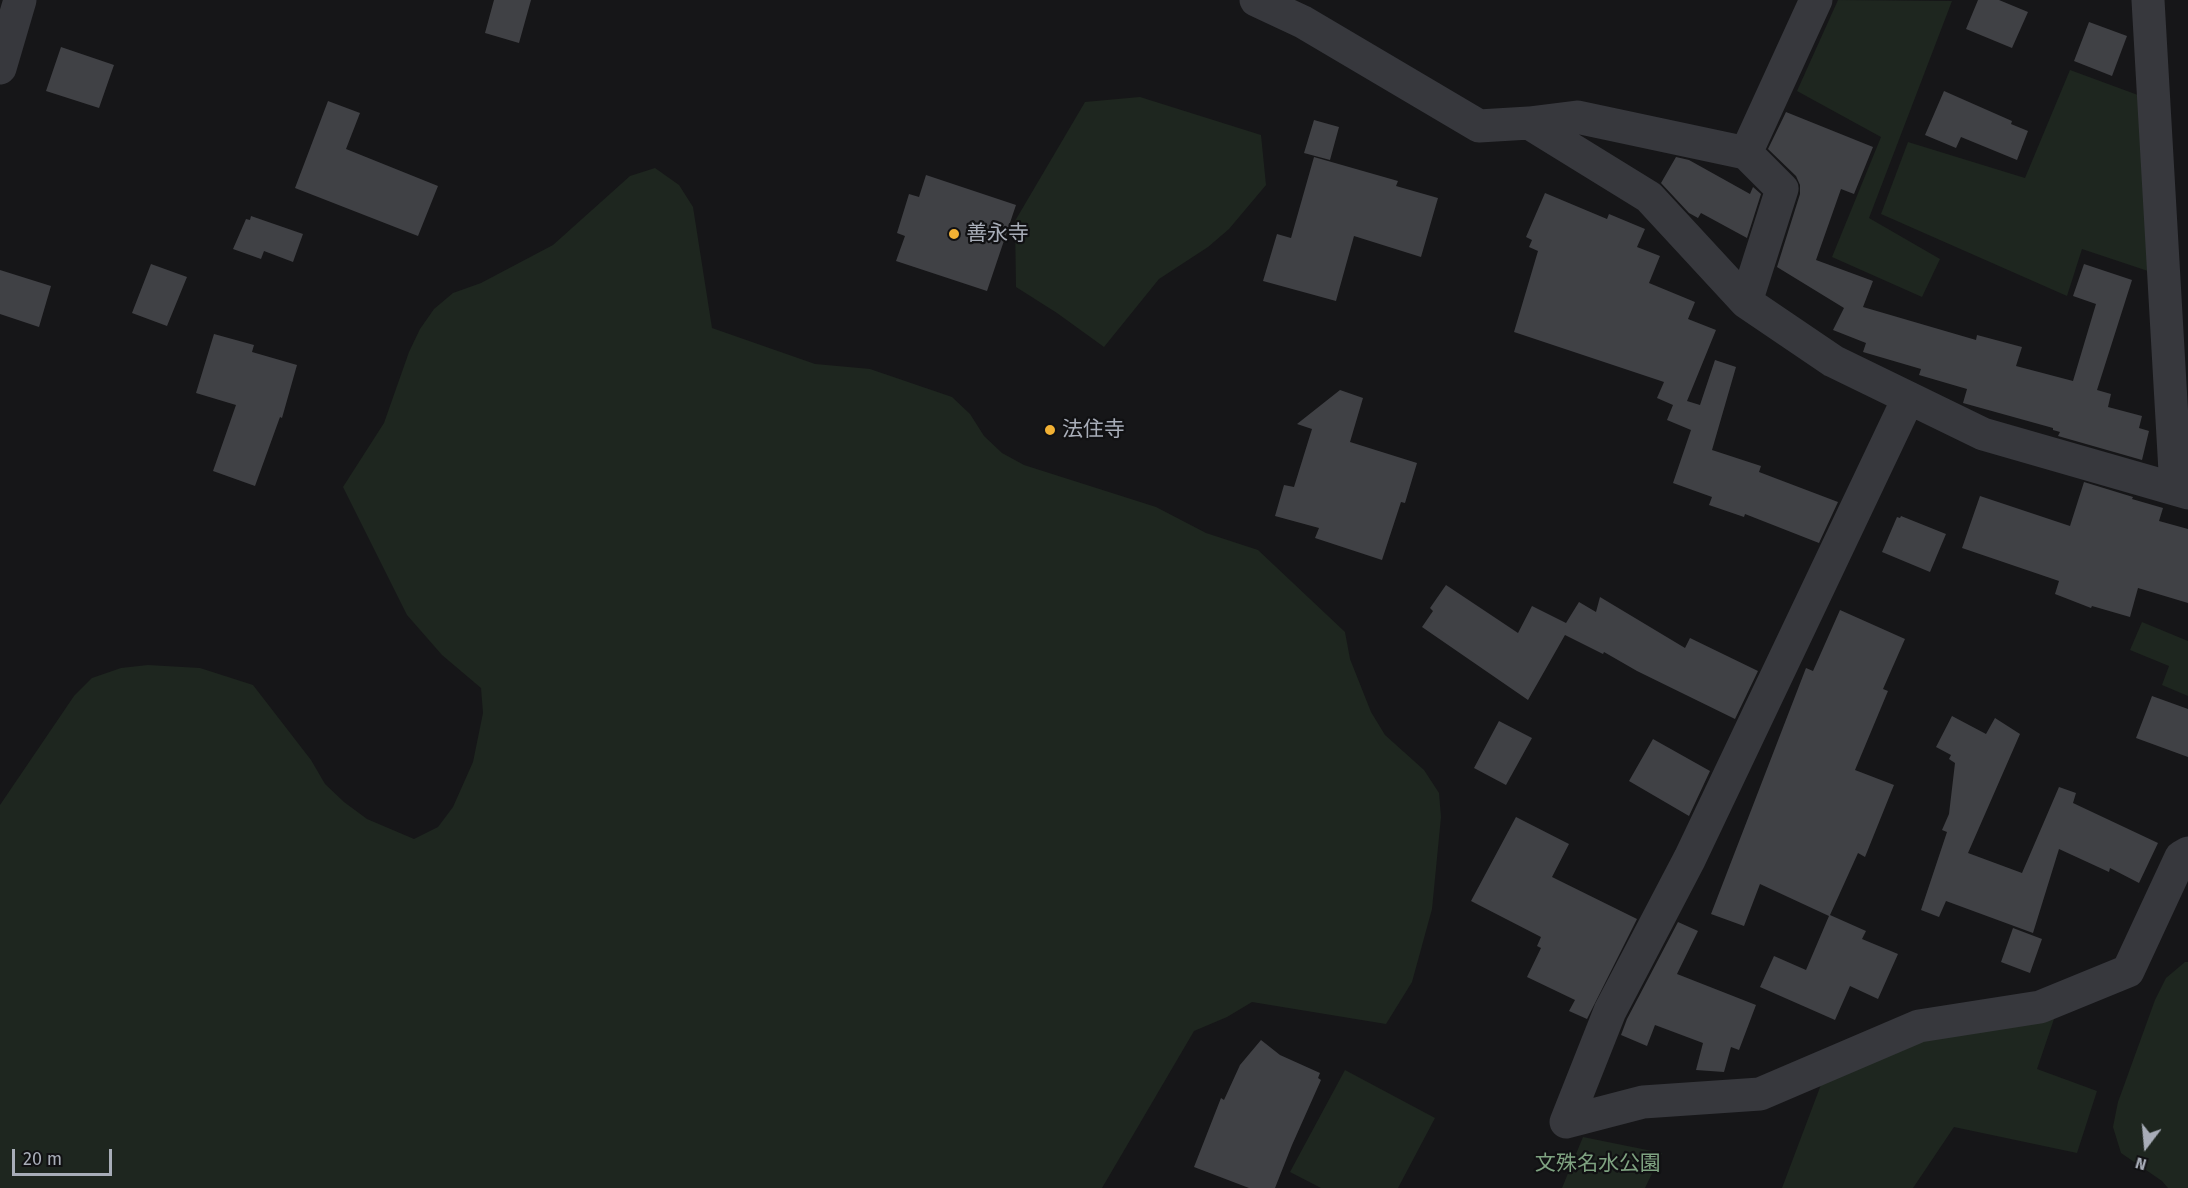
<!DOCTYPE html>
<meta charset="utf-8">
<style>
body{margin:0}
#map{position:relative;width:2188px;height:1188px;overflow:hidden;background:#161618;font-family:"Fira Sans",sans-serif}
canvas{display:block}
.north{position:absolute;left:2116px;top:1116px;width:60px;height:60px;-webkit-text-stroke:4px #111113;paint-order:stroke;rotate:196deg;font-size:16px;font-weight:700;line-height:24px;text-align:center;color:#a8adb8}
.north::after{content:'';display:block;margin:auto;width:21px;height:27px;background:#a8adb8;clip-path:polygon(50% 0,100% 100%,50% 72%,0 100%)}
.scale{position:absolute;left:12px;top:1149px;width:100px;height:27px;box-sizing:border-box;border:3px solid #a8adb8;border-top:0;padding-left:8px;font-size:18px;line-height:21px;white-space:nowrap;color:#a8adb8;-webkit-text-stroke:4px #111113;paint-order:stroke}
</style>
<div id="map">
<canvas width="2188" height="1188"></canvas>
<div class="north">N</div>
<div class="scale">20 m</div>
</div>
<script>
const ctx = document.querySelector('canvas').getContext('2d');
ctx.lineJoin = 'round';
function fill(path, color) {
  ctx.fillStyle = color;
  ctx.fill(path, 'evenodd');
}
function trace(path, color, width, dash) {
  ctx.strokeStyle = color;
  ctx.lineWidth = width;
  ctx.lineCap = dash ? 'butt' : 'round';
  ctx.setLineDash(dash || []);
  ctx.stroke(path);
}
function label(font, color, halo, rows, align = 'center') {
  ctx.font = font + ' "Fira Sans","Noto Sans JP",sans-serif';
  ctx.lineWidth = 4.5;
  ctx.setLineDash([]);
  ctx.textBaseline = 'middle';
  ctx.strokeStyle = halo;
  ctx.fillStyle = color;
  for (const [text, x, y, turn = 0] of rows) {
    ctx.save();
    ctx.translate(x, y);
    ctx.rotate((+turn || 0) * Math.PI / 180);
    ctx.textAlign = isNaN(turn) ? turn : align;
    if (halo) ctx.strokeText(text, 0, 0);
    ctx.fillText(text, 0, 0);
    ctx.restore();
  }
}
fill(new Path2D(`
 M1838 0 1952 1 1869 218 1940 259 1922 297 1832 257 1881 137 1797 91Z
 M2070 70 2146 98 2154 273 2082 249 2067 296 1881 214 1908 142 2025 178Z
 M1140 97 1261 135 1266 185 1229 229 1208 247 1159 279 1104 347 1057 313 1016 287 1015 221 1085 102Z
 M655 168 679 185 693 207 712 328 815 364 870 369 952 397 970 414 984 436 1002 453 1024 465 1156 507 1206 533 1258 550 1345 632 1350 659 1371 712 1385 735 1424 770 1439 793 1441 817 1432 909 1412 982 1386 1024 1252 1002 1227 1017 1194 1031 1102 1188H0V805L74 696 92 678 121 668 148 665 200 668 253 685 311 760 325 784 344 802 367 819 414 839 438 827 453 807 473 762 483 713 481 688 442 655 407 615 343 487 384 423 409 352 420 329 434 309 453 293 481 283 553 245 630 176Z
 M2142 622 2188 641V696L2162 685 2169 666 2130 650Z
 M2185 962H2188V1188H2168L2162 1181 2121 1153 2113 1127 2118 1102 2155 1000 2166 978Z
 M2055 1016 2037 1069 2097 1091 2077 1153 1954 1127 1913 1188H1782L1825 1074 1898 1042Z
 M1345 1070 1435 1118 1398 1188H1321L1290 1172Z
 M1583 1137 1662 1153 1645 1188H1562Z`), '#1e261f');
fill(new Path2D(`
 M494 0H531L519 43 485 33Z
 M1978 0H1999L2028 12 2012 48 1966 29Z
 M2089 22 2127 36 2112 76 2074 61Z
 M61 47 114 65 99 108 46 91Z
 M1944 91 2012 121 2011 124 2028 131 2017 160 1961 137 1956 148 1925 135Z
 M328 101 360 113 346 149 438 186 418 236 295 188Z
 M1786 112 1873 147 1854 194 1841 189 1816 260 1873 281 1863 307 1976 340 1977 335 2022 347 2016 366 2073 381 2096 304 2073 296 2084 264 2132 280 2097 390 2111 394 2108 407 2142 416 2139 428 2149 431 2142 460 2058 436 2060 432 2053 430V428L1963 403 1967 389 1919 375 1921 369 1863 352 1866 343 1833 330 1844 308 1777 267 1800 194V185L1796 176 1768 149Z
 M1314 120 1339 127 1330 160 1304 153Z
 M1314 157 1398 181 1396 186 1438 198 1421 257 1354 236 1336 301 1263 281 1277 234 1291 238Z
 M1676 157 1689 160 1750 194 1753 187 1761 194 1747 238 1701 213 1698 218 1689 213 1661 183Z
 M926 175 1016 205 987 291 896 261 905 236 897 233 909 194 919 197Z
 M1545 193 1607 219 1609 214 1645 229 1637 247 1660 256 1649 283 1695 302 1688 319 1716 330 1687 401 1700 405 1715 360 1736 367 1712 450 1761 466 1759 472 1838 502 1819 543 1745 514 1744 517 1709 505 1712 497 1673 483 1691 430 1667 420 1673 405 1657 398 1664 382 1514 332 1538 251 1529 247 1532 240 1526 237Z
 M251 216 303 234 293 262 264 251 261 259 233 249 246 219 250 220Z
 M151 264 187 277 167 326 132 313Z
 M0 270 51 286 39 327 0 314Z
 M214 334 254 345 252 352 297 365 282 418 280 417 255 486 213 471 236 405 196 393Z
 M1340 390 1363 398 1350 442 1417 463 1405 503 1401 502 1382 560 1315 538 1319 528 1275 516 1284 485 1294 487 1312 429 1297 424Z
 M2084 482 2133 497 2132 499 2163 508 2159 521 2188 529V603L2138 588 2130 617 2092 606 2091 608 2055 594 2059 581 1962 548 1980 496 2070 526Z
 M1901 516 1946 534 1930 572 1882 552 1897 517 1900 518Z
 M1446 585 1518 633 1532 606 1566 623 1579 602 1596 612 1600 597 1685 648 1690 638 1758 671 1735 719 1637 671 1604 652 1603 654 1565 635 1528 700 1422 627 1433 611 1430 608Z
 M1840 610 1905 639 1883 689 1888 691 1855 770 1894 785 1865 857 1858 853 1830 915 1866 931 1862 939 1898 954 1878 999 1850 986 1835 1020 1760 987 1774 956 1806 970 1829 916 1760 884 1744 926 1711 914 1806 668 1813 671Z
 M2152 696 2188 709V757L2136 738Z
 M1952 716 1986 734 1995 718 2020 734 1968 853 2022 873 2059 787 2076 793 2073 803 2158 843 2139 883 2110 868 2109 872 2059 849 2033 933 1946 901 1939 917 1921 910 1947 832 1942 830 1949 814 1955 763 1949 759 1951 755 1936 747Z
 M1499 721 1532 738 1506 785 1474 768Z
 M1653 739 1710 771 1689 816 1629 781Z
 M1516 817 1569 844 1552 877 1637 919 1587 1019 1569 1011 1575 1000 1527 977 1541 948 1537 946 1541 937 1471 901Z
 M1678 922 1698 931 1677 974 1756 1005 1739 1050 1731 1047 1724 1072 1696 1070 1703 1043 1655 1025 1647 1046 1621 1035 1627 1019Z
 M2013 928 2042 939 2030 973 2001 962Z
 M1261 1040 1280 1055 1320 1073 1318 1078 1321 1080 1292 1145 1275 1188H1249L1194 1167 1221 1098 1224 1100 1240 1065Z`), '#404145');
trace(new Path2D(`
 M1256 0 1303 22 1479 126 1529 123 1649 197 1746 302 1833 361 1983 434 2188 493
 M2148 0 2176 489
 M0 68 20 0
 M1529 123 1577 117 1746 153 1816 0
 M1746 302 1782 189 1746 153
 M1908 399 1690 858 1610 1011 1566 1122 1643 1102 1760 1094 1919 1026 2040 1007 2128 971 2181 857 2188 853`), '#37383d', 33);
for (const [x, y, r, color] of [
 [954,234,6,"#f2b134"],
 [1050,430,6,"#f2b134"]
]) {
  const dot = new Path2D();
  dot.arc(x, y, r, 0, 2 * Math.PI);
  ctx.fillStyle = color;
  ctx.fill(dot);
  trace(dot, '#111113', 2);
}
label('21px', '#a8adb8', '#111113', [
 ["善永寺",966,234],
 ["法住寺",1062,430]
], 'left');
label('21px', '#7fa381', '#111113', [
 ["文殊名水公園",1598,1164]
]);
</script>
